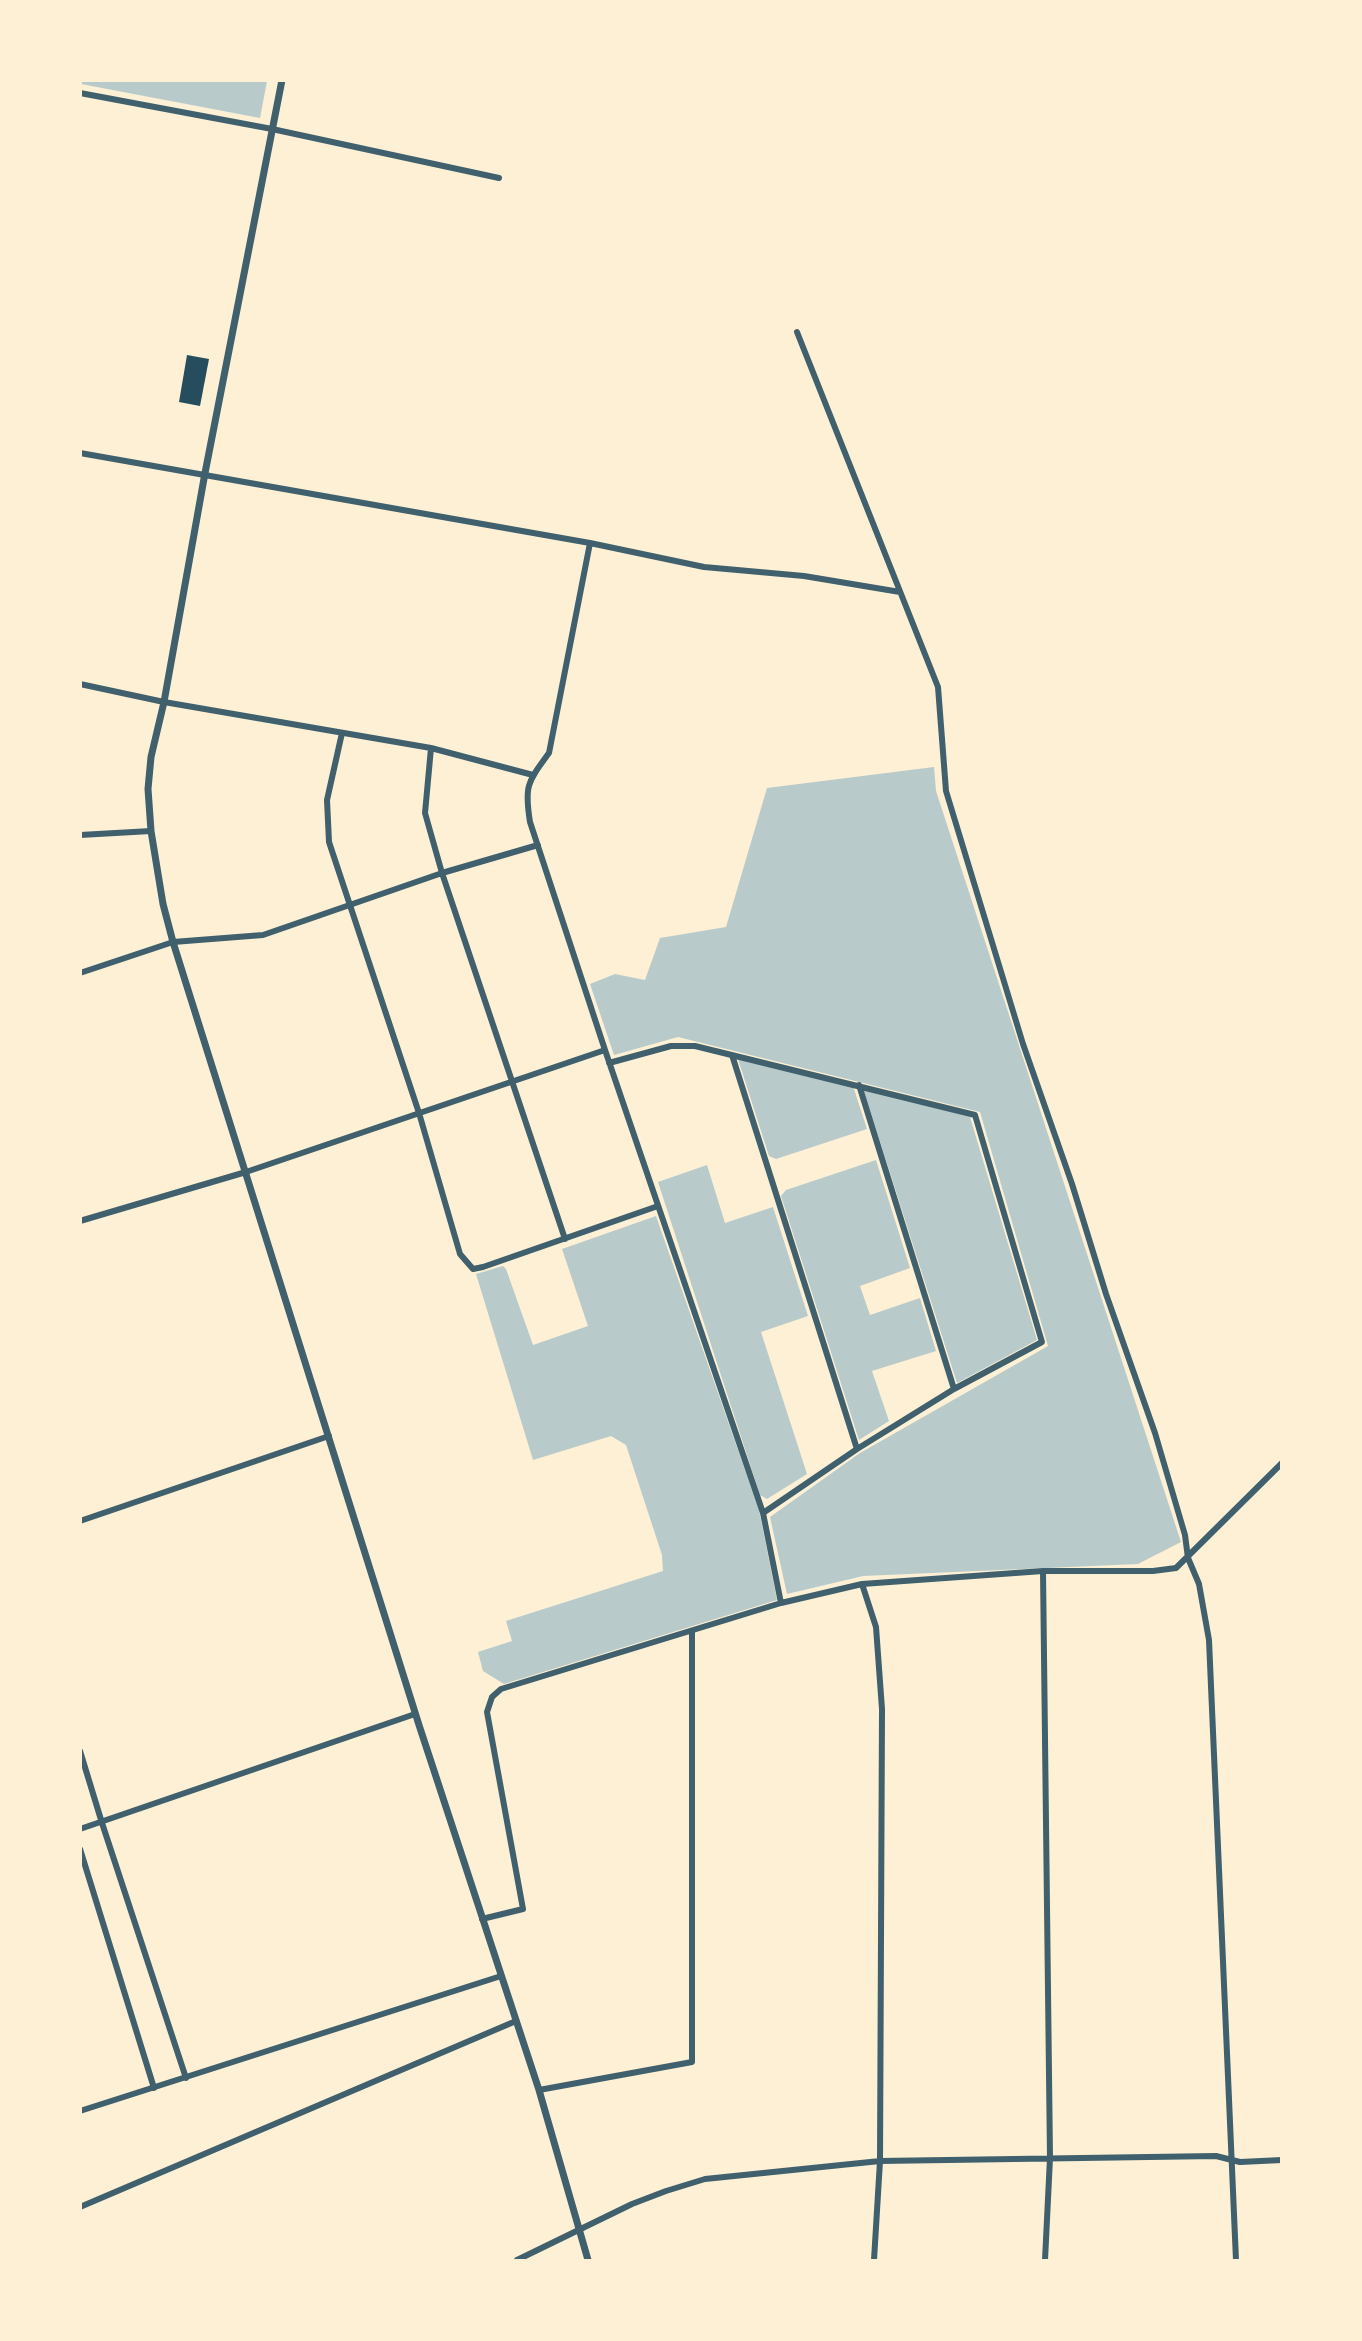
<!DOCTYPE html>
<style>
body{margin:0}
#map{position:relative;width:1362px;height:2341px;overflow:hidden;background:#fdf0d5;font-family:"Source Sans 3",sans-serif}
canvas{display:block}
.frame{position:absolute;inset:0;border:82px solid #fdf0d5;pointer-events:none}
</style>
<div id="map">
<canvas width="1362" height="2341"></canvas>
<div class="frame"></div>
</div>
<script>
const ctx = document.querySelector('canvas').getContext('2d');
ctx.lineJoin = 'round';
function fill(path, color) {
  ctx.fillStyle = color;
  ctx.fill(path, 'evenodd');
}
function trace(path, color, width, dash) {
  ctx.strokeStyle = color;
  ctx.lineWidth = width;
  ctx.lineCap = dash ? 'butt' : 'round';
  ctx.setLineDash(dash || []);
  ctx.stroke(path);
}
fill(new Path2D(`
 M80 81 81 80 267 81 260 118 81 84Z
 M934 767 936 791 1181 1542 1138 1564 863 1576 787 1594 770 1517 860 1453 1048 1346 980 1112 678 1037 614 1055 590 984 615 974 645 980 660 938 726 927 767 788Z
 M738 1059 853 1086 867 1129 776 1159 769 1156Z
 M863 1088 970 1117 1037 1340 957 1383Z
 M876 1160 910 1268 860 1286 870 1315 920 1298 936 1351 872 1371 889 1421 859 1440 781 1196 786 1190Z
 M707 1165 725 1223 773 1207 808 1316 761 1332 807 1474 767 1499 760 1495 658 1182Z
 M656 1216 759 1510 777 1600 504 1684 483 1671 478 1652 512 1641 506 1621 663 1571 662 1555 626 1445 611 1436 533 1460 476 1274 503 1266 506 1269 533 1345 588 1326 562 1249Z`), '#b9caca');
fill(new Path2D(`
 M187 355 209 359 200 406 179 402Z`), '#264d5e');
trace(new Path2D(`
 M80 93 272 129 499 178
 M797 332 938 687 946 791 1023 1044 1072 1184 1106 1294 1155 1433 1185 1535 1188 1558 1199 1584 1209 1640 1236 2260
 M80 453 590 543 704 567 804 576 900 592
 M590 543 549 753C528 782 524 785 530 822L605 1050
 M80 684 164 702 431 748 533 775
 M342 733 327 800 329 842 419 1113 460 1254 473 1269 483 1267 658 1206
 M431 748 425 813 442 873 565 1239
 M80 835 151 831
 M80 973 173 942 263 935 442 873 538 845
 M732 1055 857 1449
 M609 1063 671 1046H695L975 1115 1042 1342 954 1389 857 1449 763 1513
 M859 1085 954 1389
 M80 1221 246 1172 605 1050 763 1513 781 1603
 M80 1521 329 1436
 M1043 1571 1050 2158 1045 2260
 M862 1584 876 1627 882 1709 880 2161 874 2260
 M80 1751 102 1823 186 2078
 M80 1829 415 1714
 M80 1849 154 2088
 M482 1919 523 1909 487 1712 492 1697 501 1689 781 1603 862 1584 1043 1571H1153L1176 1568 1282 1463
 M539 2090 692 2062V1632
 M80 2111 501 1976
 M80 2207 516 2021
 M517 2260 632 2204 666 2191 705 2179 880 2161 1216 2156 1240 2162 1282 2160`), '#3f606c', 6);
trace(new Path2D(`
 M282 80 205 473 164 702 151 757 148 789 151 831 163 904 173 942 419 1725 539 2090 588 2260`), '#3f606c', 7);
</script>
